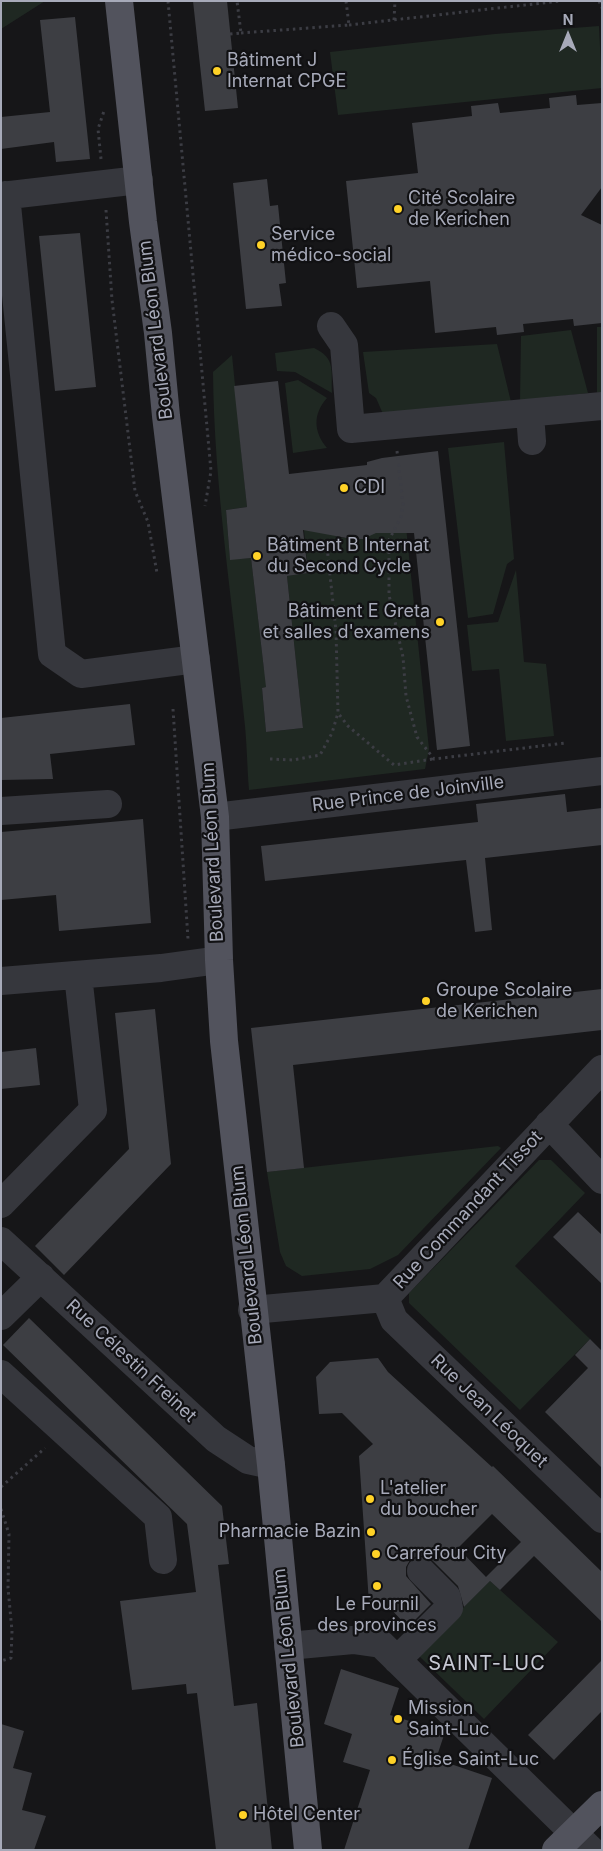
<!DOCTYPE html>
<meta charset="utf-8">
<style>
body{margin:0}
#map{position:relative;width:603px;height:1851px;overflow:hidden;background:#161618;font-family:Inter,sans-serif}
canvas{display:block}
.frame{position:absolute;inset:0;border:2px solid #a7aab9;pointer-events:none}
.north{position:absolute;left:543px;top:10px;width:50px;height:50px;-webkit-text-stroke:4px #111113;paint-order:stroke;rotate:0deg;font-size:14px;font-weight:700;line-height:20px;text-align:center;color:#a7aab9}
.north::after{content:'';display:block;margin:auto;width:18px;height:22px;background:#a7aab9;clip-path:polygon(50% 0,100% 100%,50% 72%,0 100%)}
</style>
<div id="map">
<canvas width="603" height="1851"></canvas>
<div class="frame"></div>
<div class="north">N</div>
</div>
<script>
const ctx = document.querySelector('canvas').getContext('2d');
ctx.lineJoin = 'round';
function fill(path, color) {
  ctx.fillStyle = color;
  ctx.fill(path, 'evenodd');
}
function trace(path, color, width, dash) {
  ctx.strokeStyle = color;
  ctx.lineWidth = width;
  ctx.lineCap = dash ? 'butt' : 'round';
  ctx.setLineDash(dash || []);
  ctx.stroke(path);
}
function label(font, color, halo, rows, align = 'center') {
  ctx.font = font + ' Inter,sans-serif';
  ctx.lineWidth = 4.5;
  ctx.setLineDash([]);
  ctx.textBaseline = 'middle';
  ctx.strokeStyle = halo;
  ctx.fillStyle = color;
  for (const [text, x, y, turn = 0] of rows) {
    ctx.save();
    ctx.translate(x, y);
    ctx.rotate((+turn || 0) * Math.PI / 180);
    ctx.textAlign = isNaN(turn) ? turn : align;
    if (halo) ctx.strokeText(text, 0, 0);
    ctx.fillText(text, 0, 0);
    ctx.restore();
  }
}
fill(new Path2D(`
 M1 1H45L1 29Z
 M599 26 602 88 338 115 330 52 495 34Z
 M597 327H602V392L597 393Z
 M571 330 588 393 520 401 521 336Z
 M497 344 511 402 383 414 376 398 369 393 363 352Z
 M314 348C336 358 331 371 332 393L295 372 277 371 275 353Z
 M232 355 247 507 226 510 230 559 251 558 264 669 271 687 262 688 266 732 303 728 287 576 308 573 302 509 335 529 337 537C378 543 380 527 403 498L429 749 425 769 249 790C247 766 247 741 244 717 233 602 214 488 213 372Z
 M298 380 327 398C313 414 313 431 327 448L293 453 285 383Z
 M504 442 514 559 507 564 493 614 468 618 448 448Z
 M516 570 524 662 546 664 554 736 506 741 499 669 472 671 467 625 498 622Z
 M498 1146 501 1148 398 1255 370 1269 302 1276 286 1266 280 1252 267 1172Z
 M539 1160H551L585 1193 515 1266 590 1339 520 1410 409 1303V1293Z
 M490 1581 558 1642 484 1719 417 1654Z`), '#1f2822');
fill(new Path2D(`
 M193 1H227L238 108 205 111Z
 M75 17 90 159 56 162 54 142 1 149V117L50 112 40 20Z
 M576 95 577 105 602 103V187L581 215 602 225V323L574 326 573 319 523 324 524 332 497 335 496 327 435 333 430 281 357 288 346 181 418 173 412 123 472 116 471 106 498 103 500 113 550 108 549 98Z
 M267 179 270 206 278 205 286 283 279 284 282 306 246 309 233 183Z
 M80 233 96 387 55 391 39 236Z
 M278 381 289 474 367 465V462L382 458 438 451 470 746 437 750 414 533H376L363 539H352L303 530 308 573 287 576 303 728 266 732 262 688 266 687 251 558 230 560 226 510 247 507 234 386Z
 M130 704 135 745 50 754 53 779 1 780V718Z
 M565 794 567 812 602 808V845L485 858 492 930 475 932 466 860 265 881 261 846 478 822 476 804Z
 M143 819 151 923 59 931 56 895 1 900V832Z
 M602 989V1030L293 1065 304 1168 267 1172 251 1028Z
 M155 1009 171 1164 64 1275 35 1246 129 1149 115 1013Z
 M36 1048 40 1085 1 1089V1052Z
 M578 1212 602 1235V1284L553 1237Z
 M29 1318 222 1506 229 1564 218 1565 234 1706 257 1703 272 1850H216L197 1693 187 1694 186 1684 132 1690 120 1601 196 1592 187 1524 3 1345Z
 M590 1339 602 1351V1468L545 1412 588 1368 575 1355Z
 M378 1358 388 1372 492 1467 493 1466 602 1572V1622L534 1556 500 1590 490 1581 464 1607 458 1586 432 1560 425 1556H417L410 1560 406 1567V1576L431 1604 399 1636 408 1627 384 1602 369 1603 359 1456 373 1444 342 1413 319 1414 316 1377 330 1362ZM492 1514 521 1542 486 1577 458 1548Z
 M602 1660V1711L554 1760 528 1735Z
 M341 1669 399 1688 390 1715 445 1732 436 1759 492 1778 468 1850H344L370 1770 343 1762 352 1734 324 1724Z
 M1 1724 24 1731 13 1768 32 1773 22 1810 46 1816 34 1850H1Z`), '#3d3e43');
trace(new Path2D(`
 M168 1 211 471 205 506
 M599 1 602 8
 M394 20 395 1
 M349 25 560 1
 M241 33 349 25 346 1
 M230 34 241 33 237 1
 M101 159 98 129 104 111
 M106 210 112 300 135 491 148 522 157 573
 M397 451 403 505 401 517 389 540V595L403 657 406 696 417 737 434 759 565 743
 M327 547 336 631 338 713 348 726 394 765 433 759
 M173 709 188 939
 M270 759 293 760 320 755 332 733 338 713
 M1 1487 45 1448
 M1 1509 9 1534 8 1588 12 1631 11 1658 1 1661`), '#3c3d44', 3, [2.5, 4]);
trace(new Path2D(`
 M6 195 52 654 81 674 196 659
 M1 196 139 180
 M331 326 344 345 351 429 602 406
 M530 414 532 441
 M1 811 108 804
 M215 817 602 771
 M1 981 161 968 219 960
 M549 1124 602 1180
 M1 1204 93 1110 78 975
 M1 1241 216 1439 248 1460 271 1465
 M385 1298 394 1320 602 1519
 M252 1310 385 1298 602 1069
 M1 1316 41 1277
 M1 1374 158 1517 163 1560
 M288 1646 353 1640 381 1644 591 1850
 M397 1660 449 1608 447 1597 421 1571`), '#36373d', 28);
trace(new Path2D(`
 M119 1 143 222 158 333 166 416 215 817 219 960 224 1041 271 1465 308 1850
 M556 1850 602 1805`), '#52535d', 28);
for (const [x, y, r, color] of [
 [217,71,5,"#ffd227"],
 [398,209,5,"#ffd227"],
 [261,245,5,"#ffd227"],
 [344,488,5,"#ffd227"],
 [257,556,5,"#ffd227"],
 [440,622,5,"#ffd227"],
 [426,1001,5,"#ffd227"],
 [370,1499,5,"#ffd227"],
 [371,1532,5,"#ffd227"],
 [376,1554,5,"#ffd227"],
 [377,1586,5,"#ffd227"],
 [398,1719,5,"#ffd227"],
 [392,1760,5,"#ffd227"],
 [243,1815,5,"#ffd227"]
]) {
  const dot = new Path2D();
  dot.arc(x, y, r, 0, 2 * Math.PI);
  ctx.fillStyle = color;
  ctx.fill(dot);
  trace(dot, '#111113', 2);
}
label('18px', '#a7aab9', '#111113', [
 ["Bâtiment J",227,61],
 ["Internat CPGE",227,82],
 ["Cité Scolaire",408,199],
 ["de Kerichen",408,220],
 ["Service",271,235],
 ["médico-social",271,256],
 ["CDI",354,488],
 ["Bâtiment B Internat",267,546],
 ["du Second Cycle",267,567],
 ["Bâtiment E Greta",430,612,"right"],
 ["et salles d'examens",430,633,"right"],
 ["Groupe Scolaire",436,991],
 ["de Kerichen",436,1012],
 ["L'atelier",380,1489],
 ["du boucher",380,1510],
 ["Pharmacie Bazin",361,1532,"right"],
 ["Carrefour City",386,1554],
 ["Le Fournil",377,1605,"center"],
 ["des provinces",377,1626,"center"],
 ["Mission",408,1709],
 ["Saint-Luc",408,1730],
 ["Église Saint-Luc",402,1760],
 ["Hôtel Center",253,1815]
], 'left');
label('18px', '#a7aab9', '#111113', [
 ["Boulevard Léon Blum",156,330,-97],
 ["Rue Prince de Joinville",408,794,-7],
 ["Boulevard Léon Blum",213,852,-93],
 ["Rue Commandant Tissot",468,1210,-47],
 ["Boulevard Léon Blum",247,1255,-96],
 ["Rue Célestin Freinet",131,1361,43],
 ["Rue Jean Léoquet",489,1411,44],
 ["Boulevard Léon Blum",289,1658,-96]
]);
ctx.letterSpacing = '1px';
label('20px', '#c8cad5', '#111113', [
 ["SAINT-LUC",487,1664]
]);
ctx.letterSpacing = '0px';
</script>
